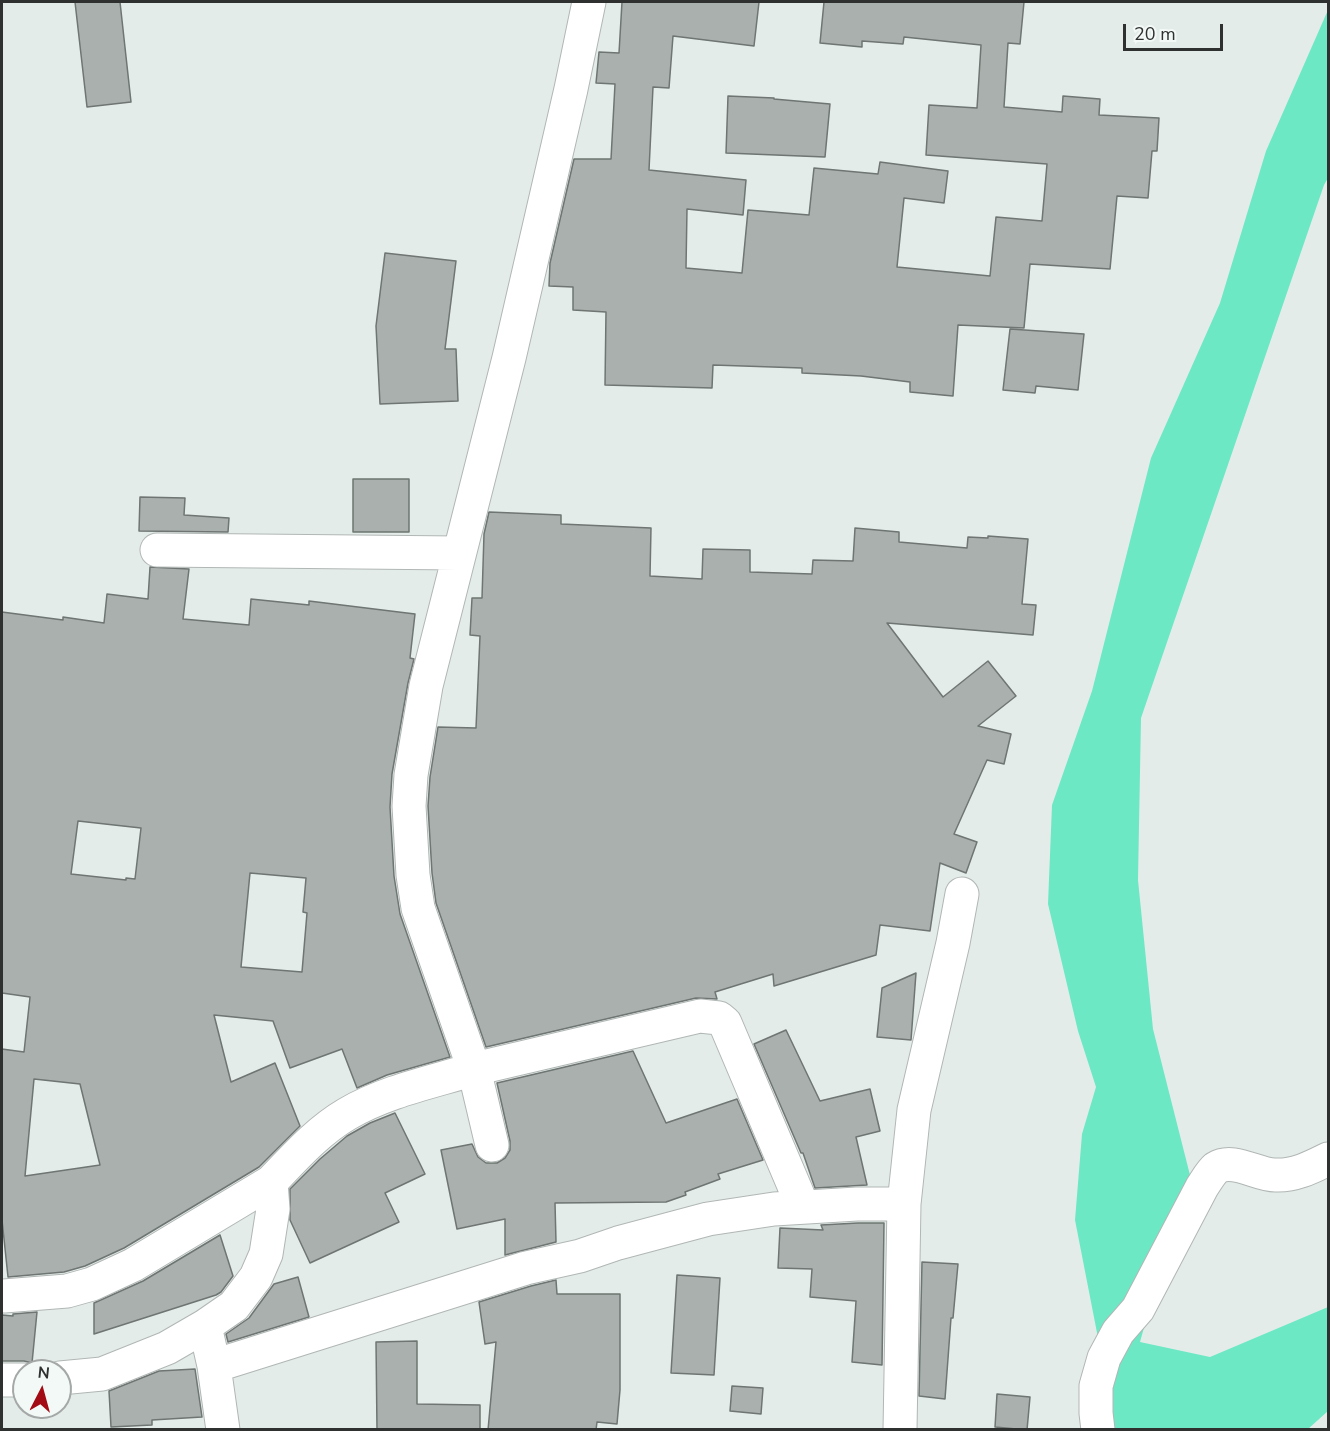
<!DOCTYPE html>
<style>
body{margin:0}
#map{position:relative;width:1330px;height:1431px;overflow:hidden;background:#e4ece9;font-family:"Nunito Sans",sans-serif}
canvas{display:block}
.frame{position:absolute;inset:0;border:3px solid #2e3130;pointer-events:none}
.north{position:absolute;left:12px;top:1359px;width:60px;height:60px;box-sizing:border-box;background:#f2f9f6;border:2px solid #a4a9a7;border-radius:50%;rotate:6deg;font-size:16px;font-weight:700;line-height:24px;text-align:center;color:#2e3130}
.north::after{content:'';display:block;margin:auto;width:21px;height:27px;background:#a40c15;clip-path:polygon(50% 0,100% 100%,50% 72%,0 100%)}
.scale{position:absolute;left:1123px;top:24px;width:100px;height:27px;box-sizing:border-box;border:3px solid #2e3130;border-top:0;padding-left:8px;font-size:18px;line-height:21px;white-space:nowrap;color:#2e3130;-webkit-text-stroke:4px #f2f9f6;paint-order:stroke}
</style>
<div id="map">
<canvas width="1330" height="1431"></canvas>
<div class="frame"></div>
<div class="north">N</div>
<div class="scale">20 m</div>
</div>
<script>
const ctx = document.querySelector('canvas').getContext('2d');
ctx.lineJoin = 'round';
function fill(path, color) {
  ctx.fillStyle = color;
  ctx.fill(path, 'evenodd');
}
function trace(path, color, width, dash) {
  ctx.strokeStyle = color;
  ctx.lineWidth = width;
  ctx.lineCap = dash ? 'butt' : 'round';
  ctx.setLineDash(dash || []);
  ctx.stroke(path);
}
fill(new Path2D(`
 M1328 10V178L1324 185 1141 718 1138 880 1153 1029 1192 1183 1167 1245 1140 1342 1210 1357 1328 1307V1411L1308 1429 1111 1430 1099 1343 1075 1220 1082 1134 1096 1087 1078 1031 1048 904 1052 805 1092 691 1151 458 1220 303 1266 151Z`), '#6de8c4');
const building = new Path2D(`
 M75 2H120L131 102 87 107Z
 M622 2H759L754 46 673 36 669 88 653 87 649 170 746 180 743 215 687 209 686 268 742 273 748 210 809 215 814 168 878 174 880 162 948 171 944 203 904 198 897 267 990 276 996 217 1042 221 1047 164 926 155 929 105 977 108 981 45 904 37 903 44 862 41V47L820 43 824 2H1024L1020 44 1008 43 1004 107 1062 112 1063 96 1100 99 1099 115 1159 118 1157 151H1152L1148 198 1117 196 1110 269 1030 264 1024 328 958 325 953 396 910 392V382L861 376 802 373V368L713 365 712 388 605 385 606 312 573 310V287L549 286 550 263 574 159H611L615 84 596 83 599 52 619 53Z
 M728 96 774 98V99L830 104 825 157 726 153Z
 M385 253 456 261 445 349H456L458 401 380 404 376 326Z
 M1010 329 1084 334 1078 390 1036 386 1035 393 1003 390Z
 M353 479H409V532H353Z
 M140 497 185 498 184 515 229 518 228 532 139 531Z
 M489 512 561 515V524L651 528 650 576 702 579 703 549 750 550V572L812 574 813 560 853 561 855 528 899 532V542L967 548 968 537 988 538V536L1028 539 1022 604 1036 605 1033 635 887 623 943 697 988 661 1016 696 978 726 1011 734 1004 764 987 760 954 834 977 842 966 873 940 863 930 931 880 925 876 955 774 986 773 974 715 992 717 999 696 998 486 1047 436 903 432 873 428 806 430 777 438 727 476 728 480 636 470 635 472 598H482L484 534Z
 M150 567 189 569 183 619 249 625 251 599 309 605V601L415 614 410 658 414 659 408 683 392 774 390 807 394 876 400 914 450 1057 387 1075 357 1088 342 1049 290 1068 273 1021 214 1015 231 1082 275 1063 300 1126 259 1167 124 1248 85 1266 64 1272 8 1277 2 1220V1049L24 1052 30 997 2 993V612L63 620V617L104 623 107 594 148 599ZM78 821 141 828 135 879 126 878V880L71 874ZM250 873 306 878 303 912 307 913 302 972 241 967ZM34 1079 80 1084 100 1165 25 1176Z
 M916 973 911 1040 877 1037 882 988Z
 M786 1030 820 1101 870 1089 880 1131 856 1137 867 1185 815 1188 803 1153H801L754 1044Z
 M633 1051 666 1123 737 1099 763 1160 718 1174 720 1179 685 1192 686 1195 666 1202 555 1203 556 1242 505 1255V1219L457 1229 441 1150 472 1144 478 1157 486 1163H497L505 1158 510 1150V1141L497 1083Z
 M395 1113 425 1174 385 1193 399 1222 310 1263 290 1220V1189L320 1159 347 1136 370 1123Z
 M858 1223H884L882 1365 852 1362 856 1301 810 1297 812 1269 778 1268 780 1228 823 1230 821 1225Z
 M220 1235 233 1276 221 1292 216 1295 94 1334V1303L143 1281Z
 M922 1262 958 1264 953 1318H951L945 1399 919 1396Z
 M677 1275 720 1278 714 1375 671 1373Z
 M298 1277 309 1317 228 1342 226 1334 249 1318 274 1284Z
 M556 1280 557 1294H620V1390L617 1424 597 1422 596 1430H488L496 1342 485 1344 479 1302 531 1286Z
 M37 1312 32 1363 24 1361H2V1315L13 1316V1314Z
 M417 1341V1404L480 1405V1430H377L376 1342Z
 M195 1369 202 1417 152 1420V1425L111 1427 109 1391 159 1371Z
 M732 1386 763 1388 761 1414 730 1411Z
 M997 1394 1030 1397 1027 1430 995 1427Z`);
fill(building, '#a9b0ad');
trace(building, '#6e7572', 1.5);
const minor = new Path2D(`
 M589 2 571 89 509 358 426 686 411 775 409 806 413 875 418 908 474 1069 700 1016 719 1018 725 1023 803 1207
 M157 550 458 553
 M4 1296 67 1291 92 1284 133 1265 271 1182
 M205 1326 214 1366 526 1268 580 1256 618 1243 708 1219 774 1209 857 1204H904
 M214 1366 223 1430
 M60 1378 102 1374 167 1348 205 1326 234 1306 256 1277 266 1254 273 1209 271 1182C295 1157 318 1131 347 1114 386 1091 432 1082 474 1069L492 1145
 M2 1380H24
 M900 1430 904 1204 914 1110 953 943 962 894
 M1098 1430 1096 1413V1386L1104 1358 1118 1332 1138 1309 1202 1187C1206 1181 1211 1172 1216 1168 1233 1157 1257 1175 1275 1175 1295 1176 1312 1167 1328 1159`);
trace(minor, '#b0b7b5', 35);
trace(minor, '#fff', 33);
</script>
